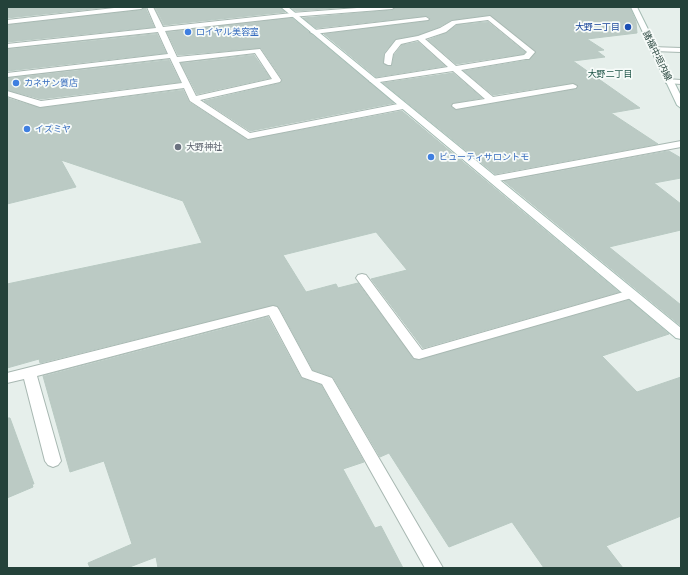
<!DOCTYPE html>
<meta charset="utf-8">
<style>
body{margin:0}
#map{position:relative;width:688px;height:575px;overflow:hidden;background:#e6efeb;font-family:"Noto Sans",sans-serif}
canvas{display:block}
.frame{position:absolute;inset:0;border:8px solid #24423a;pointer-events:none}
</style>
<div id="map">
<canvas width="688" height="575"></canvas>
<div class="frame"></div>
</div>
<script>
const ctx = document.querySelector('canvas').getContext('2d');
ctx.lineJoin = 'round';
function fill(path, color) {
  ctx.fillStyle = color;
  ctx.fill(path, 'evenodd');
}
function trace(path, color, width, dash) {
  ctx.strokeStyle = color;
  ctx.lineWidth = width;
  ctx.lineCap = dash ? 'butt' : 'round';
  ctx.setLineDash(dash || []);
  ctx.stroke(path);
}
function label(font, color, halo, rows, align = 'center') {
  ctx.font = font + ' "Noto Sans","Noto Sans JP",sans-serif';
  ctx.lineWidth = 3.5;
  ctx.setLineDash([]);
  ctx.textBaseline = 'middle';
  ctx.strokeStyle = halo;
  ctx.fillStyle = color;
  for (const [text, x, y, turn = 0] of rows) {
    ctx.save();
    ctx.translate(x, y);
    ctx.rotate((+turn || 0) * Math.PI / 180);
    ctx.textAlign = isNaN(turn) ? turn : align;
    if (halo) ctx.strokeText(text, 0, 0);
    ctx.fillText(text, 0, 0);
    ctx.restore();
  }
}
const building = new Path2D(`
 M7 7H110L7 18Z
 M145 7 154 27 7 42V25L141 10Z
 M155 7H280L285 12 164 25Z
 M290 7H350L296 11Z
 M396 7H630L636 22 637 33 587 39 604 50 597 51 605 57 573 61 640 108 611 113 658 144 495 174 383 83 453 73 482 98 453 103 451 106 456 110 576 89 578 86 573 83 493 95 464 71 529 60 536 52 490 15 452 20 439 27 418 35 396 39 384 53 383 64 392 66 394 55 402 45 418 42 445 66 376 77 324 34 428 21 430 18 426 16 316 28 303 18 392 10Z
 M291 18H292L394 103 250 131 204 101 281 83 282 79 261 48 178 55 167 32Z
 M488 22 525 52 523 54 456 64 428 40 446 33 457 25Z
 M157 34 166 53 7 71V49Z
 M254 55 270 78 197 94 181 63Z
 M169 60 180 82 41 99 7 90V78Z
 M183 90 189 102 248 140 402 111 619 292 423 348 371 279 407 270 376 232 283 255 306 292 336 284 338 288 358 283 414 359 419 360 629 300 669 334 602 356 637 392 681 377V516L606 546 623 568H544L512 522 449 547 389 453 380 457 333 377 313 370 280 309 277 306 273 305 40 363 39 359 7 368V284L202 243 183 201 61 160 76 187 7 204V98L40 108Z
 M669 151 681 158V178L654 183 681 204V230L609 247 681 305V326L504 181Z
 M268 317 301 378 321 385 364 462 343 469 375 528 381 526 403 568H158L156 557 127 568H90L88 563 132 544 104 461 70 472 43 376Z
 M7 418H10L34 484H32L33 487 7 498Z`);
fill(building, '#bbcac4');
trace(building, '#b8c9c2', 1);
const street = new Path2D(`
 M123 7H144L141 9 7 24V20Z
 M147 7H153L163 27 292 13 370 7H395L392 9 291 17 165 31 177 57 260 49 281 80 280 82 200 100 250 133 403 103 407 106 403 109 248 139 190 101 184 88 40 107 7 96V91L41 101 182 83 170 58 7 77V73L168 54 158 32 7 48V44L156 28ZM255 53 272 79 196 96 179 62Z
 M490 16 535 52 529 59H526L461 70 493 97 573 84 577 86 576 88 456 109 452 106 453 104 485 99 453 71 373 83 369 81 373 79 448 67 418 40 401 44 393 54 391 65H388L384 63 385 54 396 40 418 36 440 28 452 21ZM488 20 527 52 524 55 456 66 425 39 446 32 456 24Z
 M426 17 429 19 428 20 314 34 310 32 314 30Z
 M651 47 681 48V52L654 51 650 49Z
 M666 79 681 80V84L666 83Z
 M681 141V147L493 182 488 179 493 176Z
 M362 274 366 275 422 350 627 291H635L637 294 635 297 419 359 414 358 356 278 358 275Z
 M273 306 277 307 279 310 312 371 332 378 443 568H425L322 384 302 377 269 315 37 376 61 461 58 465 53 467 48 465 45 461 24 379 7 383V373Z`);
const secondary = new Path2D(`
 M281 7H288L681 328V339L676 338Z
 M631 7H637L681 96V108L677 105Z`);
trace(street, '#a8b8b2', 2);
trace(secondary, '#a4bbb3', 2);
fill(street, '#fff');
fill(secondary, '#fff');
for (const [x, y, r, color] of [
 [628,27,4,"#1a4fb4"],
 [188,32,4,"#3f7fe0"],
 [16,83,4,"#3f7fe0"],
 [27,129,4,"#3f7fe0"],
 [178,147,4,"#6b7280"],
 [431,157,4,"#3f7fe0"]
]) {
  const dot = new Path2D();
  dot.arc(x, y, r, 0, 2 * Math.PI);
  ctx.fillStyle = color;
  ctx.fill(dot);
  trace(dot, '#f7fbf9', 1.5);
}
label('9px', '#164399', '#f7fbf9', [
 ["大野二丁目",620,27]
], 'right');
label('9px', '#366cbe', '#f7fbf9', [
 ["ロイヤル美容室",196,32],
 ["カネサン質店",24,83],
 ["イズミヤ",35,129],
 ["ビューティサロントモ",439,157]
], 'left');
label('9px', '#24423a', '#f7fbf9', [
 ["諸福中垣内線",657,56,64]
]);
label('9px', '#1f5548', '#f7fbf9', [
 ["大野二丁目",610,74]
]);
label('9px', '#5b616d', '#f7fbf9', [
 ["大野神社",186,147]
], 'left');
</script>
